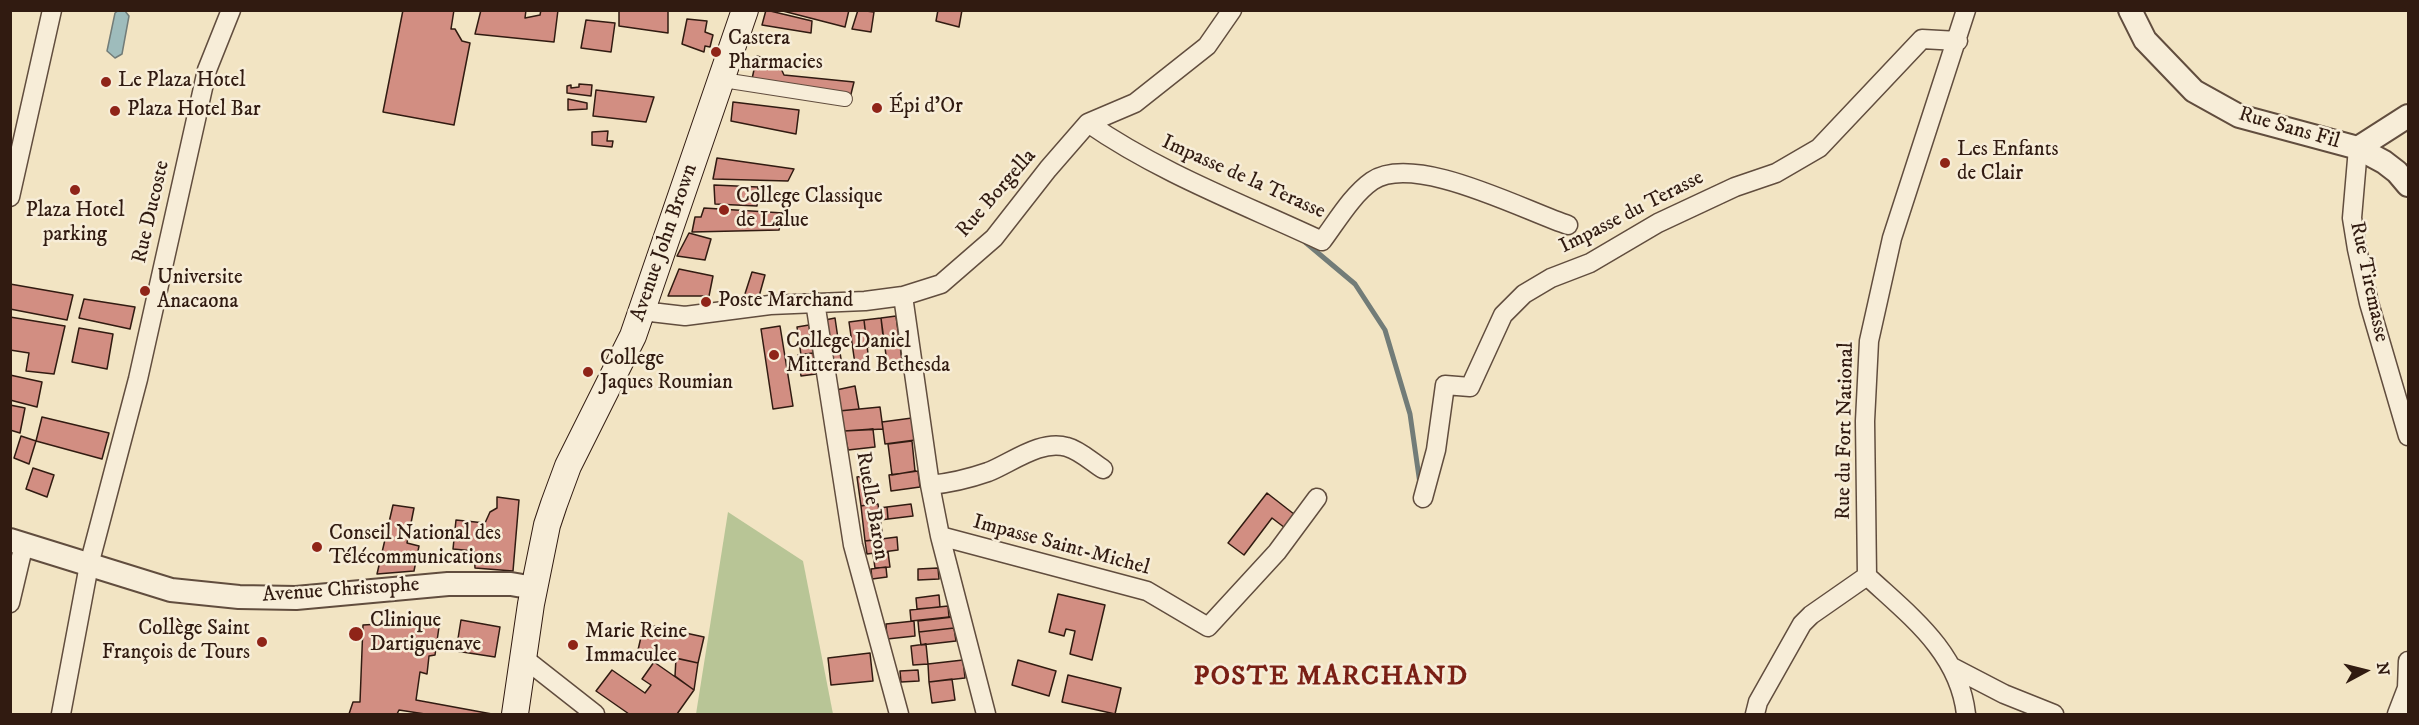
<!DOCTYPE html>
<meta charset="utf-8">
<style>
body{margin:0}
#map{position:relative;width:2419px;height:725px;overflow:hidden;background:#f2e4c3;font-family:"IM FELL DW Pica",serif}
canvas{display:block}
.frame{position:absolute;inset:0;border:12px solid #311b11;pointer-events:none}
.north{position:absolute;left:2335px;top:641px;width:60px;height:60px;-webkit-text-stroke:4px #f7edd8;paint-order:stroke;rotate:83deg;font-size:16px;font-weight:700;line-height:24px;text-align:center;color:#311b11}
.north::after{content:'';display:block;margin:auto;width:21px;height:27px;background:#311b11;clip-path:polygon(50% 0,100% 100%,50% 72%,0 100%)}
</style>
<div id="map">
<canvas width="2419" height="725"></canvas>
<div class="frame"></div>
<div class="north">N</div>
</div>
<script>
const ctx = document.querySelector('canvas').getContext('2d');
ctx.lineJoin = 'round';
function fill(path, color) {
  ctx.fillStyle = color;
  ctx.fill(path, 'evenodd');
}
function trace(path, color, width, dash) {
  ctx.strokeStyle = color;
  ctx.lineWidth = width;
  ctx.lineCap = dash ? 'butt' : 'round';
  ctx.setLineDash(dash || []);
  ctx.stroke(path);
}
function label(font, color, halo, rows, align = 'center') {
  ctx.font = font + ' "IM FELL DW Pica",serif';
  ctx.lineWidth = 5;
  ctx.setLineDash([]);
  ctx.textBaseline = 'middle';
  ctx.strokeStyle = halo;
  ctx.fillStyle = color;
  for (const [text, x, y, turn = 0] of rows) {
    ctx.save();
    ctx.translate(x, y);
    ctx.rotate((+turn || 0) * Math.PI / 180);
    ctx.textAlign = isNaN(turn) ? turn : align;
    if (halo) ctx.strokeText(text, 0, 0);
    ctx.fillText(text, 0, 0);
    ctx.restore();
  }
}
fill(new Path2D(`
 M728 512 803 561 833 714H696Z`), '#b8c596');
const water = new Path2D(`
 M119 10 125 11 129 16 122 54 115 58 107 51 115 13Z`);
fill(water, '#9ebcbc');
trace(water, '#727c78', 1.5);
trace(new Path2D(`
 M1305 242 1355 284 1385 330 1410 414 1420 484`), '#727c78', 5);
const building = new Path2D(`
 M403 10H454L451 29H455L462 41 470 43 454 125 383 112Z
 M481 10H526L525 18 540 15 541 10H558L554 42 475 34Z
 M619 10H668V33L619 26Z
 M766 10 812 21 811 33 762 25Z
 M779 10H849L845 27Z
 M858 10 874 12 871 32 852 29Z
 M938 10H962L959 27 936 21Z
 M687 19 707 21 705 32 713 35 710 47 705 46 704 52 682 44Z
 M586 20 615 23 611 52 581 48Z
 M757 56 778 62 784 75 854 82 850 98 752 79Z
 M579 84 592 85 591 96 567 93V86L571 85V88L579 87Z
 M596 90 654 97 646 122 593 116Z
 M568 99 587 103V109L568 110Z
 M733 102 799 110 796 134 731 121Z
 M608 131 607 141H613L612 147 592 145V132Z
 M717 158 794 169 788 181 713 179Z
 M714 185 758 187 757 206 715 204Z
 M704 208 783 213 779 230 692 232 695 217H701Z
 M689 233 711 239 705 260 677 256Z
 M679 269 713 276 709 296H668Z
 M752 272 765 275 758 300H743Z
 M10 284 73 295 67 320 10 309Z
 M84 299 135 307 130 329 79 318Z
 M896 316 903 368 888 370 881 318Z
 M10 317 65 326 54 374 26 371 29 353 10 350Z
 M835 318 842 366 831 368 825 320Z
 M881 318 884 345 867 347 864 320Z
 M864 320 869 362 855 364 849 322Z
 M809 325 813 353 801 355 797 327Z
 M780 326 793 406 773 409 761 329Z
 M79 328 113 334 107 369 72 362Z
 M813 353 816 374 801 376 798 355Z
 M10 375 42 382 37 407 10 400Z
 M855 386 859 409 839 411 836 390Z
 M10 405 25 408 20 433 10 430Z
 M880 407 883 429 844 431 839 411Z
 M42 417 109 433 102 459 36 441Z
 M912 418 915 440 885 444 882 422Z
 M873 429 875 447 848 450 844 431Z
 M21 436 36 441 29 464 14 458Z
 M912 441 915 471 892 475 888 444Z
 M33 468 54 475 47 497 26 489Z
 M918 471 920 487 891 491 889 475Z
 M869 475 872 504 861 506 857 477Z
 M1267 493 1299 518 1289 531 1272 518 1244 555 1228 543Z
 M497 497 519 500 513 571 475 568 474 551 453 549 456 520 485 523 490 512 497 508Z
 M872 504H878L883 539 865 541 861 506Z
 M911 504 913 516 888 519 887 507Z
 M393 505 414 508 407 543 419 546 414 571 377 574Z
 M887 507 888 519 880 520 879 508Z
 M897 537 898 550 867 554 865 541Z
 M888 552 890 567 875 568 873 554Z
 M886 567 887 577 872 579 871 569Z
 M938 568 939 579 918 580V569Z
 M1058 594 1105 605 1092 660 1070 654 1075 631 1066 629 1064 636 1049 632Z
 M939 595 940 607 917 609 916 598Z
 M948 606 949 617 911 621 910 610Z
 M953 617 954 628 919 632 918 621Z
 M461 620 500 627 495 657 456 651Z
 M914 621 915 636 887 639 886 624Z
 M414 622 439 627 435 655 429 656 427 674 420 672 416 700 492 714H425L399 710 397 714H349L353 702H360L363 625Z
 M644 624 704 637 698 663 638 650Z
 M954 628 956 641 921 645 919 632Z
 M926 644 928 664 913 665 911 646Z
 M870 653 873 681 831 685 828 658Z
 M676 658 698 663 694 690 675 676Z
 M963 660 965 678 929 682 928 664Z
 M1018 660 1056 671 1049 696 1012 685Z
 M654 662 694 690 677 714H629L596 691 612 670 645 693 651 685 642 679Z
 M918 670 919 681 901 682 900 671Z
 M1068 675 1121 688 1115 714 1062 702Z
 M952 679 955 700 932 703 929 682Z`);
fill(building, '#d28e82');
trace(building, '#311b11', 1.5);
const pedestrian = new Path2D(`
 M723 80 845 99`);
const minor = new Path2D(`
 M1088 123C1160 173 1243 204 1322 241 1337 221 1352 195 1372 181 1414 152 1525 211 1568 225
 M2358 148 2352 218 2357 249 2369 303 2408 436
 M10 197 52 10
 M903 296 930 485 940 536 986 714
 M815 302 853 545 899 714
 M642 311 685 316 770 305 865 301 903 296 941 284 994 238 1048 169 1088 123 1135 103 1207 46 1232 10
 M930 485C951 483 968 479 988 472 1011 463 1041 439 1067 447 1079 450 1092 462 1103 469
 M1423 498 1436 450 1445 385 1470 387 1503 315 1524 294 1551 278 1590 263 1658 223 1735 187 1776 173 1819 148 1922 39 1958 41
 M940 536 1147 591 1208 627 1277 552 1317 498
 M1867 576C1910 616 1959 652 1966 714
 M10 603 24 544
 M525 659 595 714
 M1952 667 2004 694 2054 714
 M61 714 89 565 138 379 207 70 231 10
 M1755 714 1758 702 1802 624 1811 615 1867 576 1865 421 1869 341 1892 238 1966 10
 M2397 714 2407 688 2408 661`);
const tertiary = new Path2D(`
 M2130 10 2145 40 2194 91 2239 116 2358 148 2384 162 2397 172 2408 185
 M2358 148 2408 116
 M10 540 171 590 239 597 296 598 448 584H511L534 588`);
const secondary = new Path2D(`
 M515 714 531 604 547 525 554 504 568 466 633 336 745 10`);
trace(pedestrian, '#614d3e', 16);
trace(minor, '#614d3e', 21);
trace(tertiary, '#614d3e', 26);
trace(secondary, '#311b11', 28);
trace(pedestrian, '#f7edd8', 14);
trace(minor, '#f7edd8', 18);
trace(tertiary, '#f7edd8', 22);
trace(secondary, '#f7edd8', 26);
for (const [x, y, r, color] of [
 [716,52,6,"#8f2418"],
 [106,82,6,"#8f2418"],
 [877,108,6,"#8f2418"],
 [115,111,6,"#8f2418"],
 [1945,163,6,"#8f2418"],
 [75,190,6,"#8f2418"],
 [724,210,6,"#8f2418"],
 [145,291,6,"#8f2418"],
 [706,302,6,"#8f2418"],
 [774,355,6,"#8f2418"],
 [588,372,6,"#8f2418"],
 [317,547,6,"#8f2418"],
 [356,634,8,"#8f2418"],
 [262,642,6,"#8f2418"],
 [573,645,6,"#8f2418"]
]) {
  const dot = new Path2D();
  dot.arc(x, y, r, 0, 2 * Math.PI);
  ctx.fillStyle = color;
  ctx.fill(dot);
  trace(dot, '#f7edd8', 2);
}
label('21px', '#311b11', '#f7edd8', [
 ["Castera",728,40],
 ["Pharmacies",728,64],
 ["Le Plaza Hotel",118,82],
 ["Épi d’Or",889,108],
 ["Plaza Hotel Bar",127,111],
 ["Les Enfants",1957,151],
 ["de Clair",1957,175],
 ["College Classique",736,198],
 ["de Lalue",736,222],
 ["Plaza Hotel",75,212,"center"],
 ["parking",75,236,"center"],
 ["Universite",157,279],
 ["Anacaona",157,303],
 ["Poste Marchand",718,302],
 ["College Daniel",786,343],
 ["Mitterand Bethesda",786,367],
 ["College",600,360],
 ["Jaques Roumian",600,384],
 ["Conseil National des",329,535],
 ["Télécommunications",329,559],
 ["Clinique",370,622],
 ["Dartiguenave",370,646],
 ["Collège Saint",250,630,"right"],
 ["François de Tours",250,654,"right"],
 ["Marie Reine",585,633],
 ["Immaculee",585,657]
], 'left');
label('21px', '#311b11', '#f7edd8', [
 ["Rue Sans Fil",2289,129,16],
 ["Impasse de la Terasse",1243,178,24],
 ["Rue Borgella",997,194,-49],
 ["Rue Ducoste",152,212,-77],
 ["Impasse du Terasse",1632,213,-27],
 ["Avenue John Brown",665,243,-71],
 ["Rue Tiremasse",2368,282,78],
 ["Rue du Fort National",1846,431,-89],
 ["Ruelle Baron",871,506,80],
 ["Impasse Saint-Michel",1061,546,15],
 ["Avenue Christophe",341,591,-4]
]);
ctx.letterSpacing = '1.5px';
label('bold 27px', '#7a1f14', '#f7edd8', [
 ["POSTE MARCHAND",1331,678]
]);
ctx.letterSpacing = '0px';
</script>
